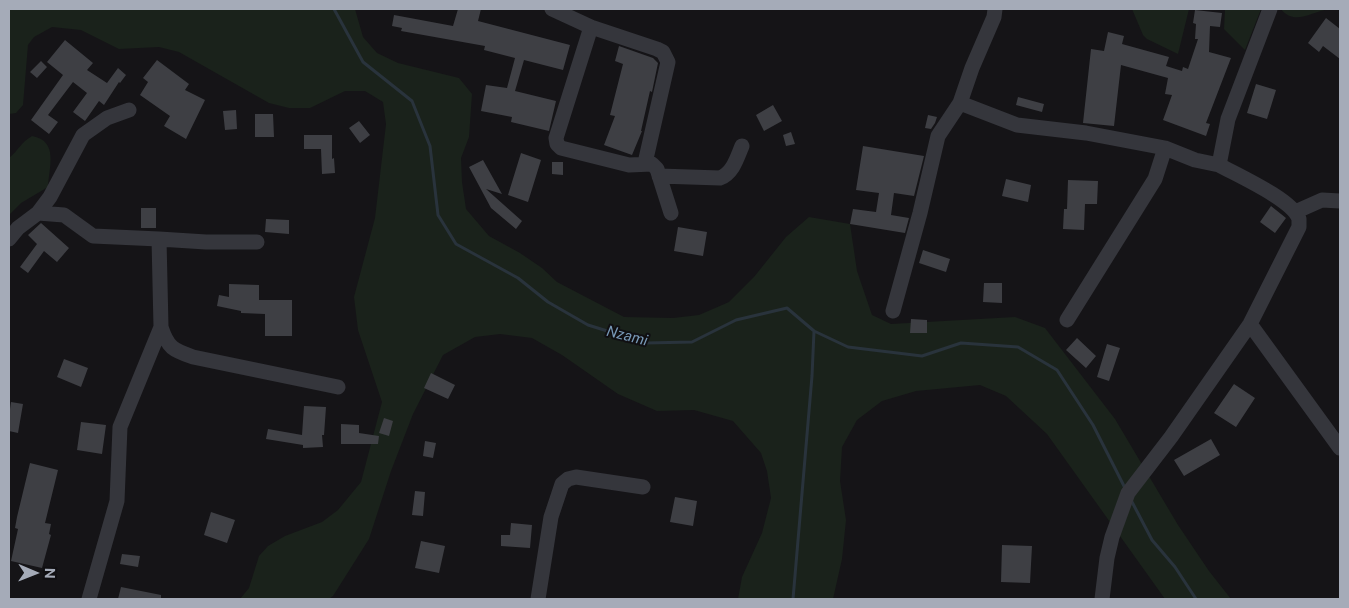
<!DOCTYPE html>
<style>
body{margin:0}
#map{position:relative;width:1349px;height:608px;overflow:hidden;background:#151417;font-family:"Public Sans",sans-serif}
canvas{display:block}
.frame{position:absolute;inset:0;border:10px solid #a5abb8;pointer-events:none}
.north{position:absolute;left:10px;top:548px;width:50px;height:50px;-webkit-text-stroke:4px #100f12;paint-order:stroke;rotate:91deg;font-size:14px;font-weight:700;line-height:20px;text-align:center;color:#a5abb8}
.north::after{content:'';display:block;margin:auto;width:18px;height:22px;background:#a5abb8;clip-path:polygon(50% 0,100% 100%,50% 72%,0 100%)}
</style>
<div id="map">
<canvas width="1349" height="608"></canvas>
<div class="frame"></div>
<div class="north">N</div>
</div>
<script>
const ctx = document.querySelector('canvas').getContext('2d');
ctx.lineJoin = 'round';
function fill(path, color) {
  ctx.fillStyle = color;
  ctx.fill(path, 'evenodd');
}
function trace(path, color, width, dash) {
  ctx.strokeStyle = color;
  ctx.lineWidth = width;
  ctx.lineCap = dash ? 'butt' : 'round';
  ctx.setLineDash(dash || []);
  ctx.stroke(path);
}
function label(font, color, halo, rows, align = 'center') {
  ctx.font = font + ' "Public Sans",sans-serif';
  ctx.lineWidth = 4;
  ctx.setLineDash([]);
  ctx.textBaseline = 'middle';
  ctx.strokeStyle = halo;
  ctx.fillStyle = color;
  for (const [text, x, y, turn = 0] of rows) {
    ctx.save();
    ctx.translate(x, y);
    ctx.rotate((+turn || 0) * Math.PI / 180);
    ctx.textAlign = isNaN(turn) ? turn : align;
    if (halo) ctx.strokeText(text, 0, 0);
    ctx.fillText(text, 0, 0);
    ctx.restore();
  }
}
fill(new Path2D(`
 M9 9H355L363 37 377 53 398 63 459 78 472 94 469 137 461 158 462 182 466 209 489 236 520 253 542 268 557 282 624 317 673 318 699 315 729 302 754 277 786 237 809 217 850 224 857 271 872 315 891 324 1015 317 1045 328 1115 419 1178 525 1209 571 1231 599H1165L1047 434 1006 396 980 385 916 391 882 401 857 420 842 447 840 481 846 520 842 559 833 599H738L742 577 762 533 771 498 767 471 761 453 733 421 694 410 657 411 618 394 562 355 532 338 500 334 475 337 443 355 413 414 391 471 369 539 333 596 329 599H240L249 588 259 556 268 546 285 536 322 522 338 510 361 482 382 402 358 330 354 297 375 218 386 124 383 102 365 91H345L310 108H289L269 103 179 52 159 47 119 49 81 30 52 27 34 37 28 45 23 105 16 113 9 114Z
 M1132 9H1189L1178 54 1147 39 1143 35Z
 M1225 9H1261L1245 50 1224 29Z
 M1281 9H1329C1311 12 1294 26 1281 9Z
 M32 136C59 141 49 167 48 187L21 203 9 215V158C19 150 20 143 32 136Z`), '#1a221b');
trace(new Path2D(`
 M334 9 363 62 412 101 430 146 438 215 456 244 518 278 548 302 588 325 646 343 692 342 736 320 787 308 814 331 812 376 793 599
 M814 331 848 347 922 356 961 343 1018 347 1057 370 1093 425 1126 490
 M1131 500 1152 540 1175 567 1196 599`), '#29333c', 3);
fill(new Path2D(`
 M458 9H481L478 21 570 45 563 70 524 60 515 91 556 101 549 131 511 122 512 117 481 111 486 85 507 88 515 58 484 50 485 46 401 31 402 28 392 26 394 15 453 26Z
 M1195 10 1222 13 1220 27 1210 26 1209 52 1231 58 1206 123 1210 124 1206 136 1163 120 1172 95 1165 94 1168 78 1121 65 1114 126 1083 123 1091 49 1104 51 1108 32 1124 36 1122 44 1169 57 1166 66 1182 71 1183 67 1188 69 1198 39H1195L1196 24 1193 23Z
 M1326 18 1340 29V59L1323 46 1319 52 1308 43Z
 M65 40 93 63 87 70 107 83 118 68 126 75 120 83 119 82 104 105 99 101 85 121 73 112 87 93 73 82 48 115 58 122 49 134 31 120 63 75 47 62Z
 M619 46 653 58 658 63 652 92 650 91 641 131H642L632 155 604 145 615 116 610 115 623 64 615 61Z
 M157 60 189 84 185 90 205 100 186 139 164 126 170 116 140 95 148 82 143 78Z
 M41 61 47 67 37 78 30 72Z
 M1256 84 1276 90 1267 119 1247 113Z
 M1018 97 1044 104 1042 112 1016 105Z
 M773 105 782 121 764 131 756 115Z
 M236 110 237 129 225 130 223 111Z
 M255 114H273L274 137H255Z
 M928 115 937 117 935 123 931 129 925 128Z
 M359 121 370 135 360 143 349 128Z
 M791 132 795 144 786 146 783 135Z
 M304 135H332V159L334 158 335 173 322 174 321 149H304Z
 M863 146 924 156 914 196 894 193 891 215 909 218 905 233 850 224 853 209 876 212 879 193 856 190Z
 M521 153 541 160 528 202 508 195Z
 M483 160 502 194 486 189 522 221 516 229 491 208 469 167Z
 M552 162H563V175L552 174Z
 M1006 179 1031 185 1028 202 1002 196Z
 M1068 180 1098 181 1097 204H1085L1084 230 1063 229 1064 209H1067Z
 M1271 206 1286 218 1275 233 1260 222Z
 M141 208H156V228H141Z
 M266 219 289 220V234L265 232Z
 M41 223 69 248 57 262 44 251 28 273 20 267 37 244 28 235Z
 M678 227 707 232 703 256 674 251Z
 M923 250 950 259 946 272 919 263Z
 M984 283H1002V303L983 302Z
 M229 284 259 285V300H292V336H265V314L241 313V311L217 306 219 295 229 297Z
 M911 319 927 320V333H910Z
 M1077 338 1096 356 1086 368 1066 350Z
 M1107 344 1120 348 1109 381 1097 377Z
 M64 359 88 368 81 387 57 377Z
 M431 373 455 385 448 399 424 388Z
 M1234 384 1255 398 1236 427 1214 413Z
 M11 402 23 404 18 433 9 431V416Z
 M304 406 326 407 324 435H322L323 447 303 448V445L266 439 268 429 302 435Z
 M384 418 393 421 389 436 379 433Z
 M81 422 106 425 102 454 77 450Z
 M341 424 359 425V433L379 436 378 444H341Z
 M1211 439 1220 455 1184 476 1174 460Z
 M425 441 436 443 433 458 423 456Z
 M30 463 58 470 45 523 51 524 49 534 51 535 42 568 11 561 18 529 15 528 17 517Z
 M415 491 425 492 423 516 412 515Z
 M675 497 697 501 693 526 670 522Z
 M211 512 235 520 227 543 204 535Z
 M511 523 532 525 530 548 501 546V535H510Z
 M421 541 445 546 439 573 415 568Z
 M1002 545 1032 546 1030 583 1001 582Z
 M122 554 140 556 138 567 120 564Z
 M121 587 161 595V599H118Z`), '#3e3f44');
trace(new Path2D(`
 M552 9 591 27 556 138 557 144 561 148 629 165 652 164 657 169 671 213
 M995 9 994 17 972 68 960 103 1017 125 1086 133 1165 148 1195 160 1219 165
 M591 27 657 49 663 52 668 62 645 163
 M659 176 720 178C733 173 737 158 742 146
 M1295 212 1322 200 1340 201
 M38 213 64 215 93 236 159 239 161 327C168 348 173 350 193 357L338 387
 M9 239 18 228 38 213 50 197 83 135 107 118 129 110
 M159 239 206 242H257
 M893 311 920 213 938 136 960 103
 M1067 320 1155 179 1165 148
 M1250 324 1340 448
 M89 599 117 501 120 427 161 327
 M538 599 551 517 562 484 568 479 576 477 643 487
 M1102 599 1107 558 1112 537 1128 493 1171 437 1250 324 1299 227C1299 226 1299 219 1299 219 1293 200 1237 175 1219 165L1228 119 1270 9`), '#35363c', 15);
label('italic 15px', '#7899b7', '#100f12', [
 ["Nzami",627,336,14]
]);
</script>
